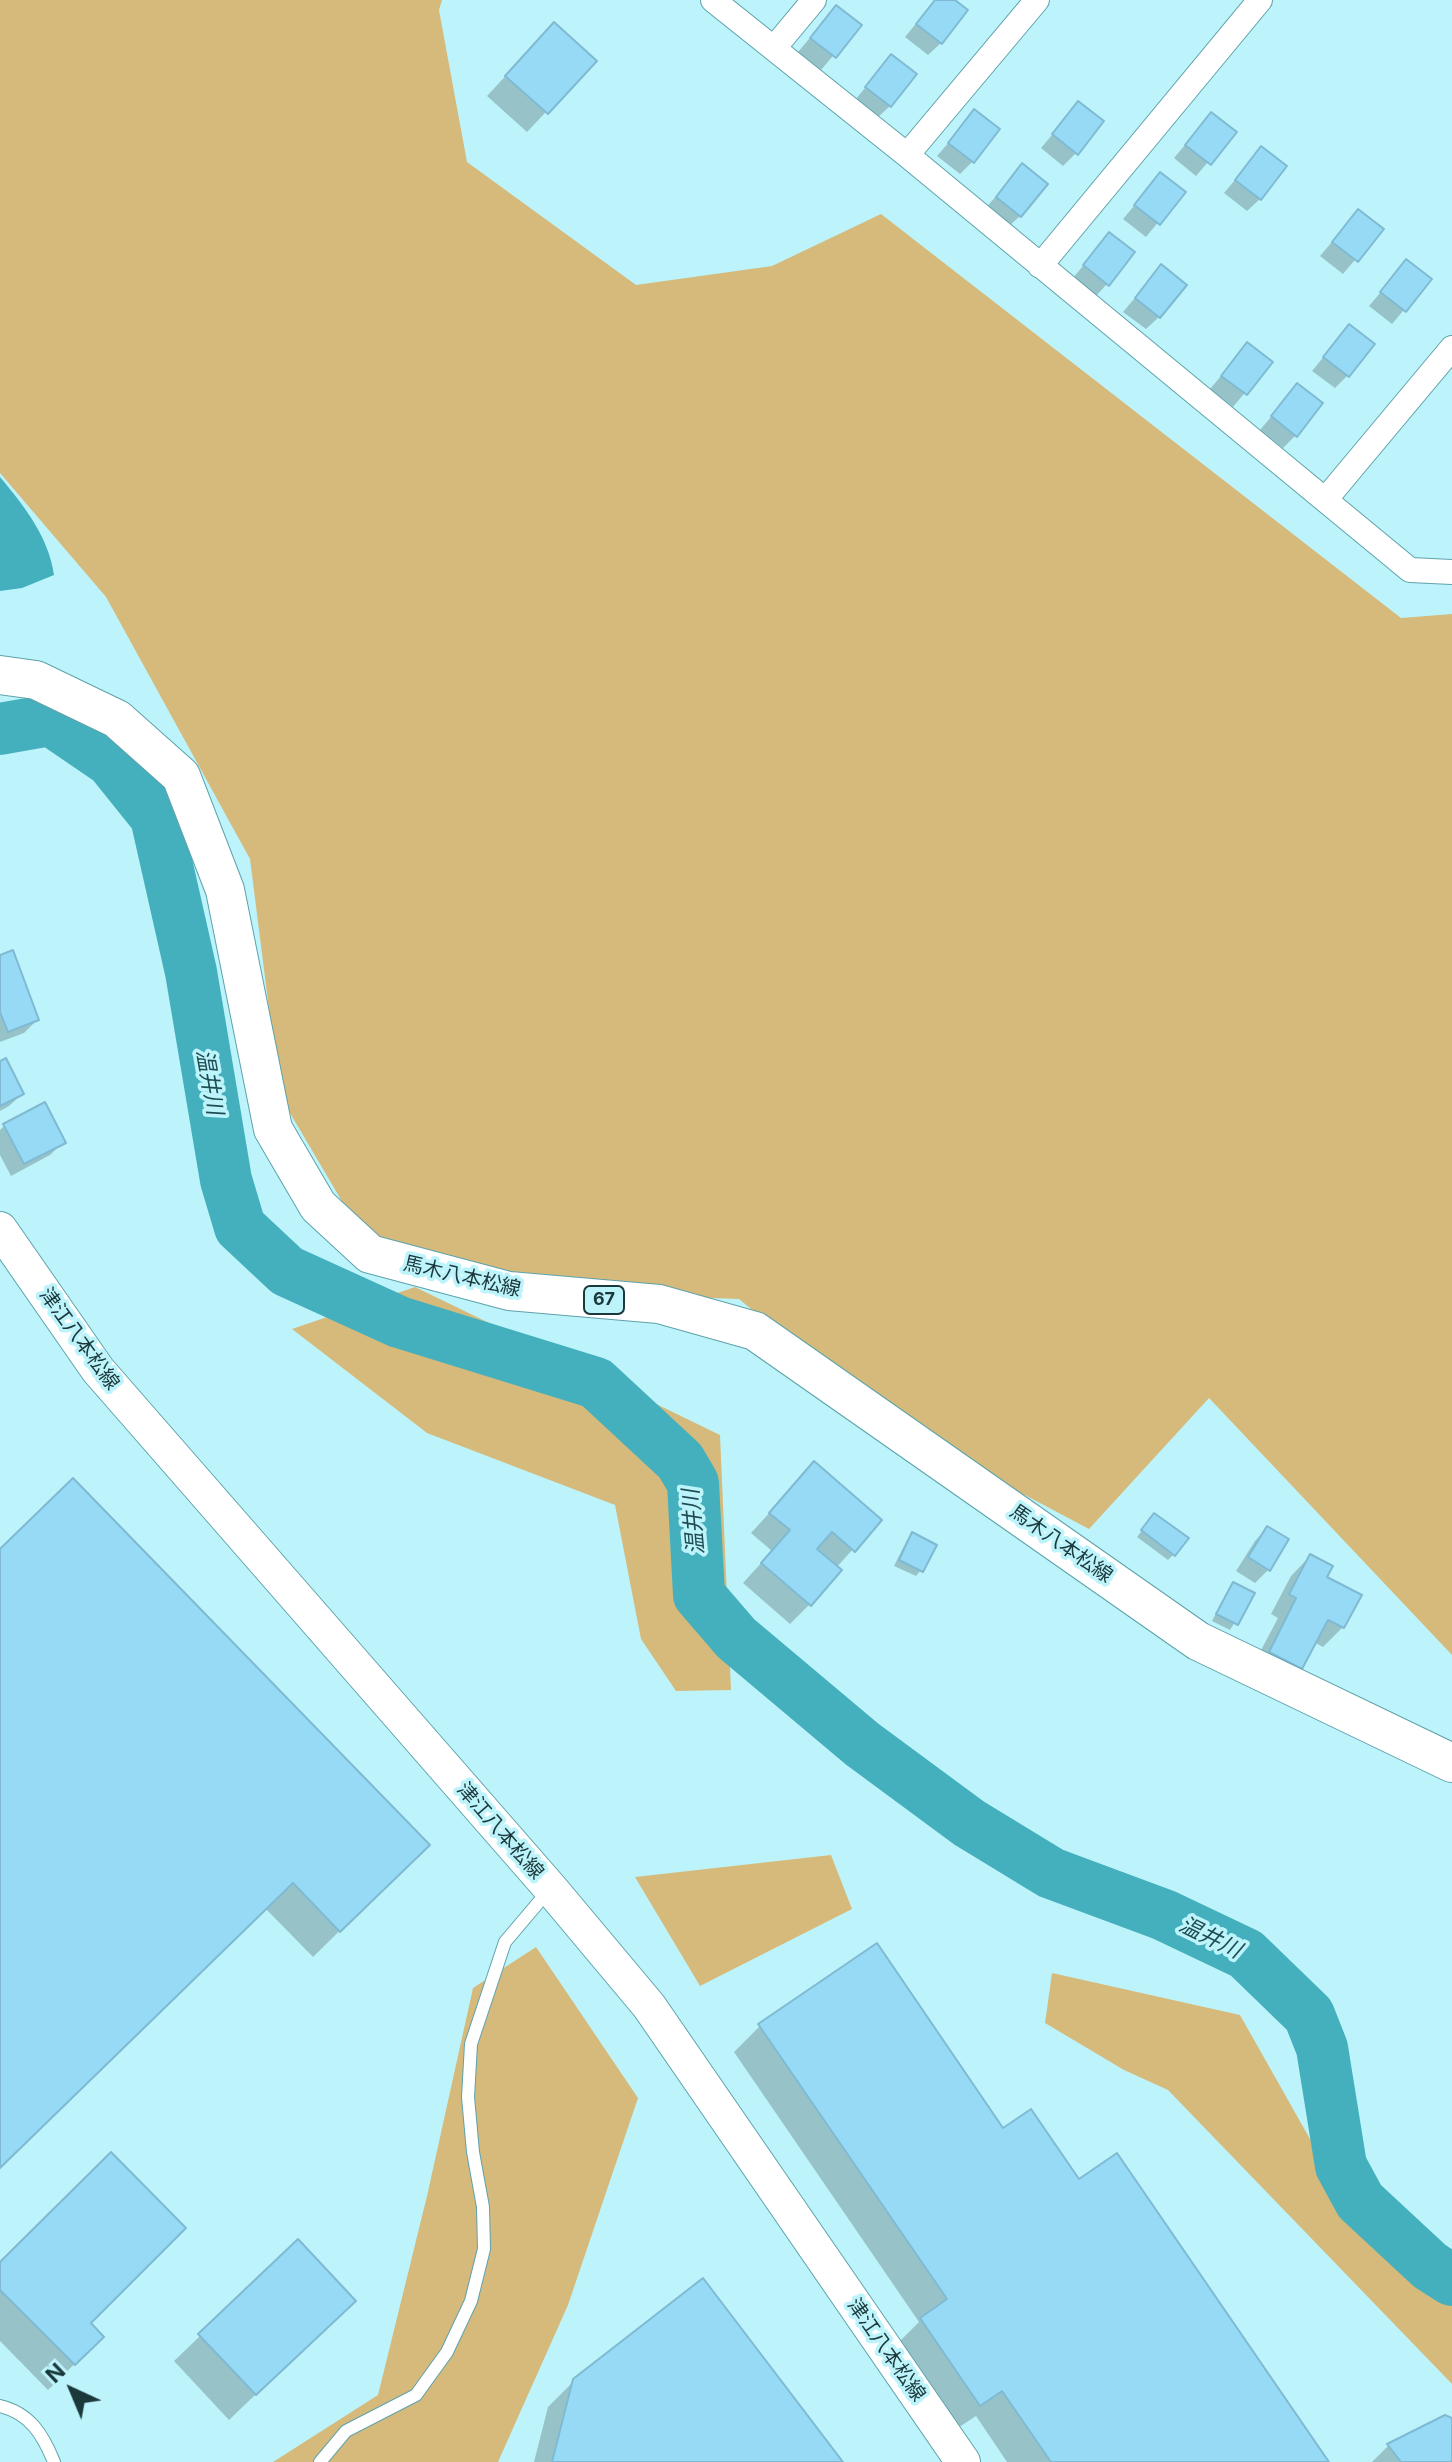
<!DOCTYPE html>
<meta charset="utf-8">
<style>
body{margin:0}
#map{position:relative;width:1452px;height:2462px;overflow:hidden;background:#bdf4fb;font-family:Inter,sans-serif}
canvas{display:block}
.north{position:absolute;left:32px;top:2350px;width:80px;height:80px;-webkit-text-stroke:6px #bdf4fb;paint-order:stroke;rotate:316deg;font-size:22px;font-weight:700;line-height:32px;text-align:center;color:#1b383b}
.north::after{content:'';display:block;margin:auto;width:28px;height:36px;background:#1b383b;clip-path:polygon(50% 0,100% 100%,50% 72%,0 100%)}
</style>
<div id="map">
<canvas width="1452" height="2462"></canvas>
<div class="north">N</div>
</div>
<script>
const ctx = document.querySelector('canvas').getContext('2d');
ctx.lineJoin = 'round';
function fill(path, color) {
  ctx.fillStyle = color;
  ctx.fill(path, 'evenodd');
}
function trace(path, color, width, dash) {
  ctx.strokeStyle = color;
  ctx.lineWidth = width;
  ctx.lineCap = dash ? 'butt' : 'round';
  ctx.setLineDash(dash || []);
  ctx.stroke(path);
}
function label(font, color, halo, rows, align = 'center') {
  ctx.font = font + ' Inter,"Noto Sans JP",sans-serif';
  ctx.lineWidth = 7;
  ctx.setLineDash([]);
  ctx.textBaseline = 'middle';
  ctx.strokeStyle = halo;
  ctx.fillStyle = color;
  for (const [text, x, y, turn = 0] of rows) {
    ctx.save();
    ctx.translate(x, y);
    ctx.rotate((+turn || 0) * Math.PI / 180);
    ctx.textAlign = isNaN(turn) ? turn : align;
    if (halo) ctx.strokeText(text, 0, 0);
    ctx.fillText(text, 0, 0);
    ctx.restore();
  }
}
fill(new Path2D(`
 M0 0H442L439 10 467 162 636 285 772 266 881 214 1401 618 1452 614V1655L1209 1398 1089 1529 887 1422 739 1299 509 1291 360 1232 280 1096 250 859 106 597 0 473Z
 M415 1287 720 1435 731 1690 676 1691 641 1639 615 1505 427 1433 292 1329Z
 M831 1855 852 1909 700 1986 635 1877Z
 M536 1947 638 2098 568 2305 498 2462H273L378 2395 427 2196 473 1988Z
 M1052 1973 1240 2015 1323 2162 1452 2263V2384L1168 2090 1124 2070 1045 2023Z`), '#d6ba7c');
fill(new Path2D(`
 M0 477C25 507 48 536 54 575L22 588 0 591Z`), '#45b0bd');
fill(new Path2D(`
 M935 0H952L941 43 928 55 905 37Z
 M836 7 859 25 821 70 798 52Z
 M535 44 594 61 527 132 487 96Z
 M892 56 890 106 877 118 854 101Z
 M1078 104 1076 153 1063 166 1041 148Z
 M975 112 973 161 960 174 937 156Z
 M1211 114 1234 132 1196 176 1174 158Z
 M1261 149 1260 199 1247 211 1224 193Z
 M1022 166 1020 216 1007 228 984 210Z
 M1160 175 1183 192 1146 237 1123 219Z
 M1358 211 1381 229 1343 274 1320 256Z
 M1109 235 1107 284 1095 297 1072 279Z
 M1406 262 1429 280 1392 324 1369 306Z
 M1161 267 1159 317 1146 329 1123 312Z
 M1349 326 1347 376 1335 388 1312 371Z
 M1247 345 1270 362 1233 407 1210 389Z
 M1297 386 1296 435 1283 448 1260 430Z
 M0 957 37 1020 24 1033 0 1042Z
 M0 1063 22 1094 9 1106 0 1111Z
 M4 1126 63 1142 50 1155 11 1176 0 1155V1130Z
 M814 1464 879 1520 836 1568 810 1604 790 1624 743 1583 772 1551 751 1533Z
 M1149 1521 1174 1554 1168 1560 1137 1537Z
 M1267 1528 1286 1540 1268 1570 1255 1583 1236 1571 1255 1541Z
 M913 1535 921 1570 916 1576 894 1566 907 1540Z
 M0 1552 427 1845 313 1957 265 1908 0 2166Z
 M1310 1556 1325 1578 1343 1627 1323 1647 1314 1642 1301 1667 1281 1687 1250 1671 1278 1618 1271 1614 1291 1576Z
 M1234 1584 1252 1594 1230 1630 1212 1621 1228 1590Z
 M760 2026 1003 2131 1079 2182 1327 2462H1007L976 2416 953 2431 895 2346 919 2322 734 2052Z
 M298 2242 327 2326 229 2420 174 2361Z
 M0 2265 88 2323 102 2337 48 2390 0 2341Z
 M574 2381 841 2462H534L548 2407Z
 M1445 2417 1452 2420V2462H1372L1388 2446Z`), '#0003');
trace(new Path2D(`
 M0 729 51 720 111 761 156 817 191 972 226 1180 240 1227 287 1271 399 1322 596 1383 680 1461 693 1483 699 1595 736 1638 862 1744 969 1823 1051 1873 1164 1915 1246 1954 1309 2015 1322 2048 1341 2166 1360 2201 1430 2266 1452 2280`), '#45b0bd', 52);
const building = new Path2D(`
 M935 0H955L968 10 942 44 916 24Z
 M836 5 862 25 836 58 810 38Z
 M554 22 597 61 548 114 505 76Z
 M891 54 917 74 891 107 865 87Z
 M1078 101 1104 121 1078 155 1052 134Z
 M974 109 1000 129 974 163 948 143Z
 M1211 112 1237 132 1211 165 1185 145Z
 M1261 146 1287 166 1261 200 1235 180Z
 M1022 163 1048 184 1021 217 996 197Z
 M1160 172 1186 192 1160 225 1134 205Z
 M1358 209 1384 229 1358 262 1332 242Z
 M1109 232 1135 252 1109 286 1083 265Z
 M1406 259 1432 279 1406 312 1380 292Z
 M1161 264 1187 285 1160 318 1135 298Z
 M1349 324 1375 344 1349 377 1323 357Z
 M1247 342 1273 362 1247 395 1221 376Z
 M1297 383 1323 403 1297 437 1271 416Z
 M13 950 39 1020 8 1032 0 1012V955Z
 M6 1058 24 1094 0 1106V1061Z
 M45 1102 66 1143 24 1164 3 1124Z
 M814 1461 882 1520 855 1552 832 1532 817 1549 842 1570 811 1606 761 1563 790 1530 769 1513Z
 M73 1478 430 1845 340 1932 293 1883 0 2168V1549Z
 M1154 1513 1189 1538 1175 1556 1141 1530Z
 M1267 1526 1289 1539 1270 1571 1248 1557Z
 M912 1532 937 1545 923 1572 899 1560Z
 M1310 1554 1333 1566 1327 1577 1362 1595 1344 1628 1328 1620 1302 1669 1269 1652 1296 1598 1289 1594Z
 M1233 1582 1255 1593 1238 1625 1216 1614Z
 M877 1943 1003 2128 1031 2109 1079 2179 1117 2153 1329 2462H1051L1002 2391 980 2406 920 2318 947 2299 758 2024Z
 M111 2152 186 2228 91 2323 104 2337 75 2365 0 2290V2262Z
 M298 2239 356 2301 256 2395 198 2334Z
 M703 2278 843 2462H552L573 2379Z
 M1445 2415 1452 2418V2462H1401L1387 2444Z`);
fill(building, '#96daf6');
trace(building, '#7fbad2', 2);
const lane = new Path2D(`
 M0 2406C30 2413 43 2435 54 2462
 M320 2462 346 2431 416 2395 447 2352 471 2301 484 2249 483 2207 473 2152 468 2097 471 2044 505 1942 549 1890`);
const street = new Path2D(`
 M713 0 907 155 1410 570 1452 572
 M774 48 814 0
 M907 155 1037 0
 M1040 266 1260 0
 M1325 500 1452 348`);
const secondary = new Path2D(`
 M0 1229 98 1370 551 1889 649 2006 963 2462`);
const primary = new Path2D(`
 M0 675 36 680 117 719 181 776 225 890 273 1129 318 1206 370 1254 509 1291 659 1304 755 1331 1198 1641 1452 1763`);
trace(lane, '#5ea2ab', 14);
trace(street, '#5ea2ab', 26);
trace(secondary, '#5ea2ab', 36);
trace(primary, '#5ea2ab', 40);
trace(lane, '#fff', 12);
trace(street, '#fff', 24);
trace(secondary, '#fff', 34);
trace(primary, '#fff', 38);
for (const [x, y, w] of [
 [604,1300,40]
]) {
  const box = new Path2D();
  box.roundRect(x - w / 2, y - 14, w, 28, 6);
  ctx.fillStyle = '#bdf4fb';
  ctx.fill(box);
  trace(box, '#1b383b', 2);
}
label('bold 18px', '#1b383b', null, [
 ["67",604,1300]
]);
label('20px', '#1b383b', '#bdf4fb', [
 ["馬木八本松線",462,1277,13],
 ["津江八本松線",79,1339,54],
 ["馬木八本松線",1061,1544,35],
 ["津江八本松線",500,1831,49],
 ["津江八本松線",886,2350,55]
]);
label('italic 22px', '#1d4c52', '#bdf4fb', [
 ["温井川",209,1082,80],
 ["温井川",694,1522,-95],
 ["温井川",1210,1938,26]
]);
</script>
